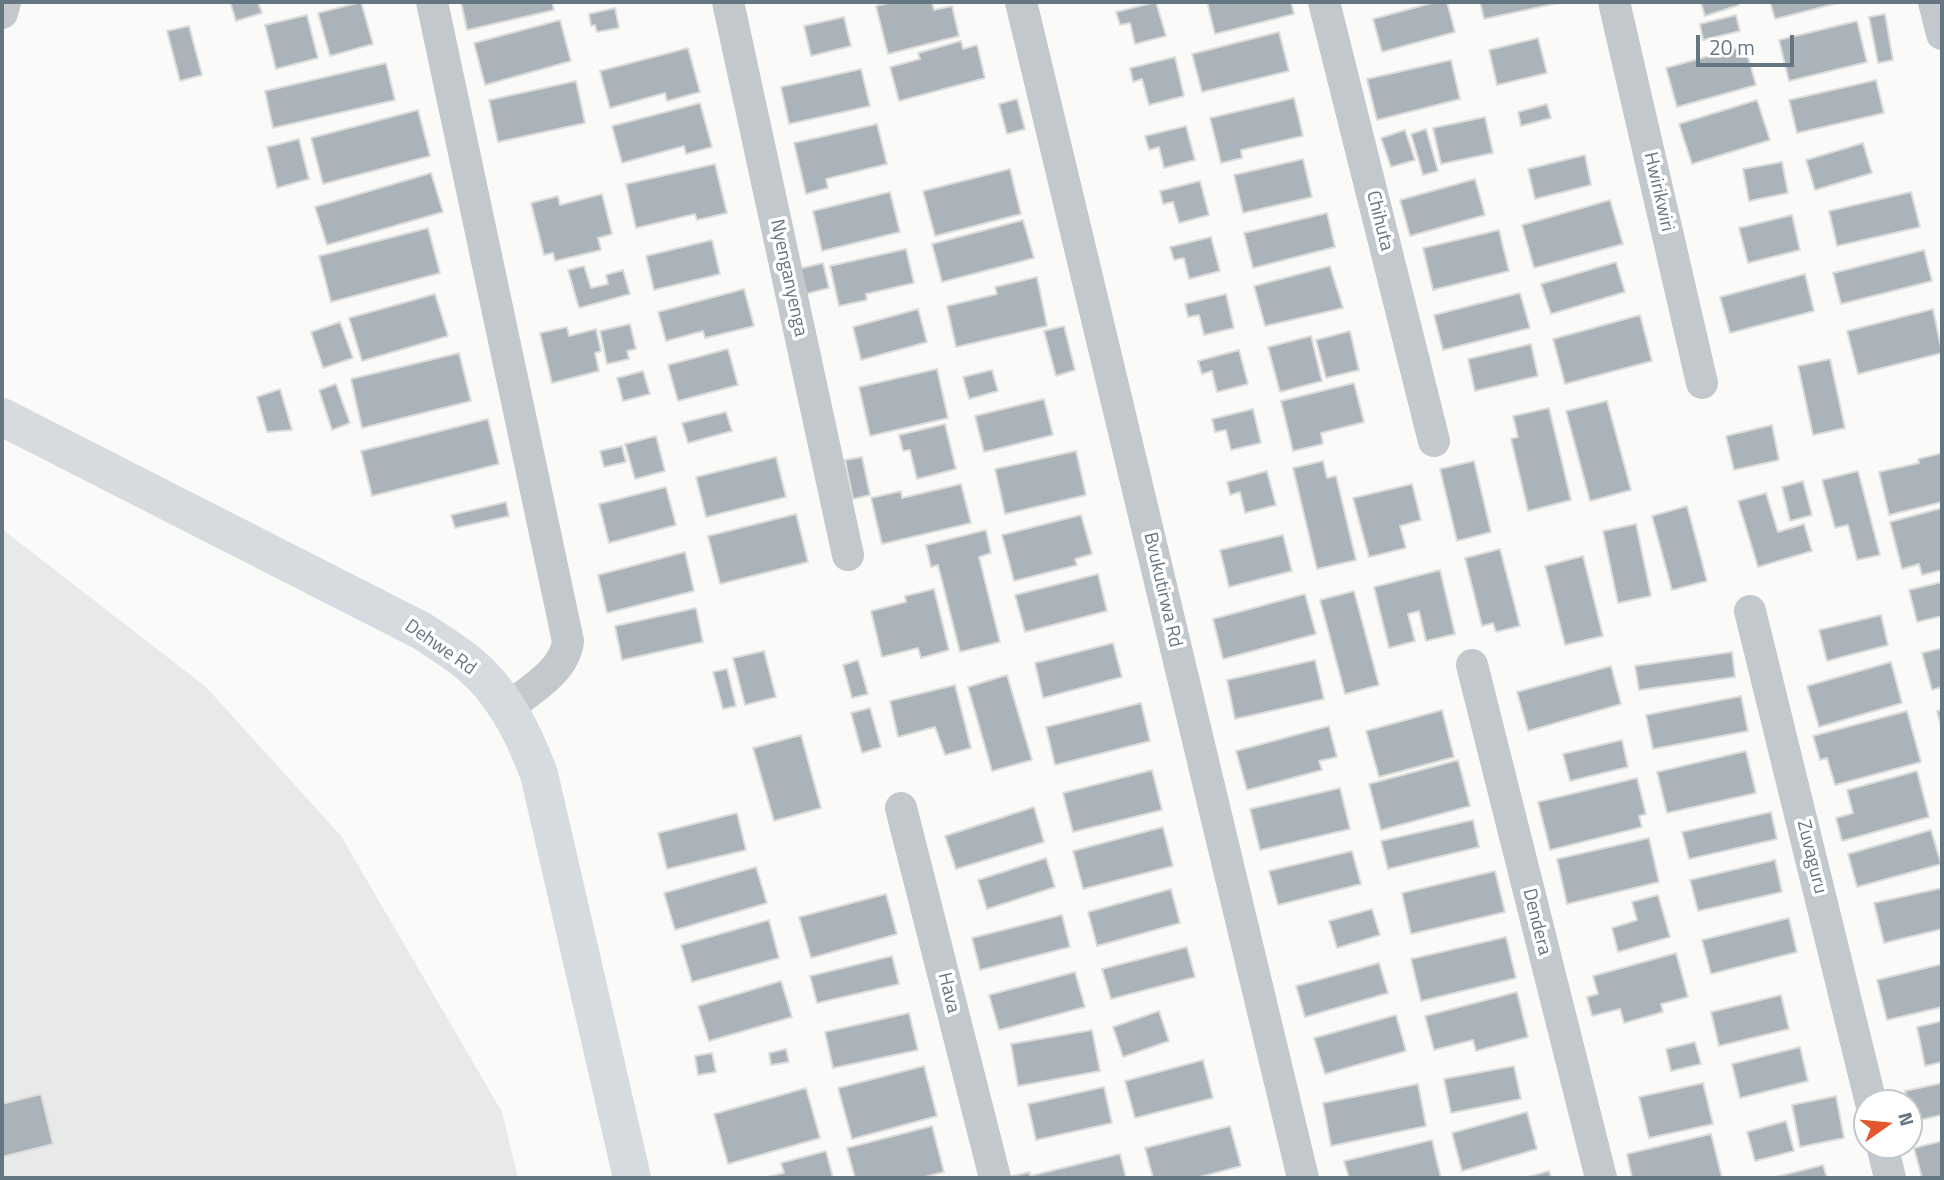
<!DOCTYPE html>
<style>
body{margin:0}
#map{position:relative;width:1944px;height:1180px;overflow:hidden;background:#fafaf8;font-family:"Titillium Web",sans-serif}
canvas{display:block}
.frame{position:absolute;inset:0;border:4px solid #657683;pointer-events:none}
.north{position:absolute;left:1853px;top:1089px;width:70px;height:70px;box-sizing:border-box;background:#fff;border:2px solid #c1c8cd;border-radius:50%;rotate:75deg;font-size:19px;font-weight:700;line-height:28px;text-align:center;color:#657683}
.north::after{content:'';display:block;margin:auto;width:24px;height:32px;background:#e4572e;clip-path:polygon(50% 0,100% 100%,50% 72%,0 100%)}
.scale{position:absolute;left:1696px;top:35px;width:98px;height:32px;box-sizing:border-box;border:4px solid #657683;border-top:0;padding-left:9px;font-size:21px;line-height:24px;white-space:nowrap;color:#657683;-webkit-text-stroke:5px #fff;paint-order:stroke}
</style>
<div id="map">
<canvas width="1944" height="1180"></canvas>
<div class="frame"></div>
<div class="north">N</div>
<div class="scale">20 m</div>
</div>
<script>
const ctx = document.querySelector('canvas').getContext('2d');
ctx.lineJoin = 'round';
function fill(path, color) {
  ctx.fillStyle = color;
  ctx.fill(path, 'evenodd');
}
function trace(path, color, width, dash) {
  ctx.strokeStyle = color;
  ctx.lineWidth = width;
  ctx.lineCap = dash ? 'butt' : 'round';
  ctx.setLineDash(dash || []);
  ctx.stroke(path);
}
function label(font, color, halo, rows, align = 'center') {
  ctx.font = font + ' "Titillium Web",sans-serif';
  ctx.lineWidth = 7;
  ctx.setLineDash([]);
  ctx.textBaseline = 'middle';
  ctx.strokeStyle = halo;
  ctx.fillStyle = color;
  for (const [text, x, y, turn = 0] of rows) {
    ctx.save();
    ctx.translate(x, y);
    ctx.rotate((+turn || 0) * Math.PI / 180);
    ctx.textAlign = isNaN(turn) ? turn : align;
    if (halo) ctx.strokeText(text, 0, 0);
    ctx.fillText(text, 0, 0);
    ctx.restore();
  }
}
fill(new Path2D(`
 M2 529 206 687 341 836 502 1112 518 1178H2Z`), '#e8e9e9');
const building = new Path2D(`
 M230 2H258L262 13 236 21Z
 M361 2 373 44 330 56 318 13Z
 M461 2H552L554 10 467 30Z
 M892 2H932L934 10 952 6 959 36 888 54 876 6Z
 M1156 2 1166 36 1135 44 1130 23 1120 25 1116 12Z
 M1207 2H1291L1294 14 1215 34Z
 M1436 2H1447L1455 32 1382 52 1373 19Z
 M1480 2H1563L1484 19Z
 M1706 2H1738L1739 5 1705 16 1701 3Z
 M1770 2H1842L1775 19Z
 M615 8 619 28 597 32 595 25 591 26 589 14Z
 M1885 14 1893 60 1878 63 1869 17Z
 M307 15 318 58 276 69 265 25Z
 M1736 15 1740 31 1703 40 1700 24Z
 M844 17 851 46 811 56 804 26Z
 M560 20 571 61 485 85 474 43Z
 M1857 21 1867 62 1789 81 1779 40Z
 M189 26 202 75 180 81 167 31Z
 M1279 32 1289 71 1202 92 1192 54Z
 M1538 38 1547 73 1497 85 1489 50Z
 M961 41 963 49 977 45 985 78 899 101 890 67 920 59 918 53Z
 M1745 46 1756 85 1677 107 1666 68Z
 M688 48 700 92 667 101 665 93 610 108 600 71Z
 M1175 57 1184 96 1149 105 1142 79 1133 82 1130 68Z
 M1451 60 1460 99 1377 120 1367 79Z
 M386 63 395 100 273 128 265 91Z
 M861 69 870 106 789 124 781 87Z
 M1876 80 1884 113 1797 133 1789 100Z
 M576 81 585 123 498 142 489 100Z
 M1294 98 1303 136 1241 150 1242 158 1221 163 1210 118Z
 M1017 99 1025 129 1007 134 999 104Z
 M1757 100 1770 140 1692 164 1679 124Z
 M700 103 712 147 686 154 684 146 622 163 612 126Z
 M1547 104 1551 118 1521 126 1518 112Z
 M418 110 430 156 323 184 311 138Z
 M1485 117 1493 153 1441 164 1433 128Z
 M877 124 887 164 826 179 828 188 806 194 794 143Z
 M1186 126 1195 160 1164 168 1159 147 1149 150 1145 136Z
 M1426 129 1438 171 1423 175 1411 134Z
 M1405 130 1415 160 1391 167 1381 138Z
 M299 139 309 179 277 188 267 147Z
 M1863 143 1872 173 1815 190 1806 160Z
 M1585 155 1591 185 1535 199 1528 169Z
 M1303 159 1312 197 1243 213 1234 175Z
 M1782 162 1788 193 1749 201 1743 169Z
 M715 164 727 213 697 220 695 214 636 228 626 184Z
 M1010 169 1021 214 935 236 923 191Z
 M431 173 443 212 327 245 315 207Z
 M1475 179 1485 215 1410 236 1400 200Z
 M1200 181 1209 215 1179 223 1173 202 1163 204 1160 191Z
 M890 192 900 232 822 251 813 211Z
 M1911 192 1920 227 1837 246 1829 211Z
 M602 194 612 234 598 238 601 250 555 261 553 253 544 255 531 203 558 196 560 205Z
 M1610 200 1623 244 1534 268 1522 225Z
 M1327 213 1335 247 1253 268 1244 233Z
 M1792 215 1800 250 1748 263 1739 228Z
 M1023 220 1034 258 942 282 932 244Z
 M428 228 440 273 331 302 319 256Z
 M1499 230 1509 271 1433 290 1423 248Z
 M1211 237 1220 271 1189 279 1184 258 1174 260 1170 247Z
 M712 240 720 274 654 290 646 256Z
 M906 249 914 283 866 294 867 300 839 306 830 266Z
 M1924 250 1932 281 1841 304 1833 273Z
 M1616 262 1625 292 1551 314 1541 284Z
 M823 263 829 288 805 294 798 269Z
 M584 266 591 288 608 284 606 275 623 270 630 294 579 308 568 270Z
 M1330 266 1343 308 1265 326 1254 286Z
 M1805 274 1814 311 1730 333 1720 297Z
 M1037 277 1047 326 956 347 947 306 997 294 995 287Z
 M744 289 754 326 705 338 703 331 666 341 658 312Z
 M1520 293 1530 328 1443 350 1434 315Z
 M435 294 448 336 362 361 349 318Z
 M1226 294 1234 328 1204 335 1199 315 1188 317 1185 304Z
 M918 309 927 342 861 360 853 327Z
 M1933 309 1942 353 1858 374 1847 331Z
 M1640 315 1652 361 1565 384 1553 339Z
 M340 322 353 358 323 368 311 332Z
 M630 324 636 349 627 351 629 359 607 364 600 331Z
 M1064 326 1075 370 1056 376 1044 331Z
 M567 327 569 336 596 329 601 351 595 353 599 371 552 383 540 333Z
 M1350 331 1359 370 1326 378 1316 340Z
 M1311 336 1322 381 1280 392 1268 347Z
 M1531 344 1538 376 1475 391 1468 359Z
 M728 349 738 385 678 401 668 365Z
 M1239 350 1248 384 1217 392 1212 371 1202 374 1198 361Z
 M459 353 471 401 362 428 351 379Z
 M1830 359 1845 428 1813 435 1798 366Z
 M937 369 948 418 870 436 859 387Z
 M992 370 998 391 969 399 963 377Z
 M643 371 650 394 623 401 617 378Z
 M1354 383 1364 422 1321 433 1323 444 1293 451 1281 401Z
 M336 384 350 423 332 430 319 390Z
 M280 389 292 430 267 432 257 397Z
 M1044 399 1053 435 984 452 975 416Z
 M1607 401 1631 490 1590 501 1566 411Z
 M1549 408 1571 500 1528 511 1511 439 1518 437 1513 416Z
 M1253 409 1261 443 1231 450 1226 430 1215 432 1212 419Z
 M726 412 732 431 688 443 682 423Z
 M488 419 499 464 372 496 361 451Z
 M945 424 956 469 917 479 910 450 903 451 899 435Z
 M1772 425 1779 460 1734 470 1726 436Z
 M656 436 665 471 635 479 625 444Z
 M622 446 626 462 604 467 600 451Z
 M1076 451 1086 495 1005 514 995 469Z
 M1942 453V502L1889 515 1879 472 1919 463 1918 459Z
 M776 457 786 497 706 517 696 477Z
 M862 457 870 495 853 499 845 460Z
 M1323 461 1327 478 1336 476 1356 560 1317 569 1293 468Z
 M1474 461 1491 532 1457 541 1440 469Z
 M1267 471 1276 505 1245 513 1240 492 1230 495 1227 482Z
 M1858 471 1880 555 1857 560 1848 525 1835 528 1822 480Z
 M1803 481 1812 515 1790 521 1782 487Z
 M961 484 971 523 882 544 871 498 901 491 902 498Z
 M1412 484 1421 520 1400 526 1406 548 1369 557 1353 498Z
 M666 487 676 525 609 543 599 504Z
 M1766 493 1778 532 1804 524 1812 551 1758 567 1738 501Z
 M506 502 509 516 455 528 451 515Z
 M1687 506 1707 581 1672 590 1652 516Z
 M1942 508V570L1922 575 1919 564 1902 569 1890 522Z
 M796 514 808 562 720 584 708 536Z
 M1081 515 1092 554 1075 559 1077 565 1014 581 1002 535Z
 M1636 524 1651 596 1618 603 1603 531Z
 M986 530 991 553 979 557 1000 642 960 652 938 565 931 567 926 545Z
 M1283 535 1292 571 1229 587 1220 550Z
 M1500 549 1520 626 1496 632 1493 623 1482 626 1465 558Z
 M685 552 694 591 607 613 598 575Z
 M1583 556 1603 636 1565 645 1545 566Z
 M1440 570 1455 634 1426 641 1419 611 1408 614 1415 641 1389 648 1374 587Z
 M1098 574 1107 611 1025 632 1015 595Z
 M1942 582V616L1917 622 1909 590Z
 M934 589 949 650 921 658 918 648 882 657 871 611 906 602 905 596Z
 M1354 591 1379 685 1345 694 1320 600Z
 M1305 594 1316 634 1223 659 1213 619Z
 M696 608 703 642 622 660 615 626Z
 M1881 615 1888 645 1827 661 1819 630Z
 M1113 643 1122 677 1043 698 1035 663Z
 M1942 648V687L1932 690 1922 653Z
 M764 651 776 697 745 705 733 658Z
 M1732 652 1735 677 1639 690 1635 666Z
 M858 660 868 694 852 698 843 665Z
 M1315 660 1324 699 1235 719 1227 680Z
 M1891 662 1902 703 1819 727 1807 686Z
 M1611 666 1621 704 1528 731 1517 692Z
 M727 669 736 706 723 709 713 672Z
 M1007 675 1032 760 992 771 968 687Z
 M955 685 971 748 945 755 935 727 898 737 890 701Z
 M1741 696 1748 731 1653 749 1646 715Z
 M1141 703 1150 741 1055 765 1046 727Z
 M870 708 881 747 862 753 851 713Z
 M1442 710 1454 757 1379 777 1366 731Z
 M1942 710V730L1937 711Z
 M1907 711 1921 762 1835 785 1827 758 1820 760 1813 736Z
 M1329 726 1337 757 1319 761 1322 770 1247 790 1236 751Z
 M801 735 821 808 774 821 753 748Z
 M1622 740 1628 767 1570 781 1563 754Z
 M1746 751 1756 793 1667 813 1657 772Z
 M1458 760 1470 806 1381 830 1369 784Z
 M1152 770 1162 810 1073 832 1063 793Z
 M1917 771 1929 817 1842 841 1836 818 1853 813 1847 790Z
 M1637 778 1646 814 1639 816 1642 827 1550 850 1538 802Z
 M1340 788 1350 829 1260 850 1250 809Z
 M1034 807 1044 842 956 869 945 836Z
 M1771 812 1777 839 1689 859 1682 832Z
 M737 813 746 850 667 869 658 833Z
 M1473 820 1479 847 1388 869 1381 841Z
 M1163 827 1173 866 1083 889 1073 851Z
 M1931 830 1941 864 1857 887 1848 854Z
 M1649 838 1659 882 1567 904 1557 859Z
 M1352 851 1361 884 1278 905 1269 871Z
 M1046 858 1055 887 987 909 978 880Z
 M1775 860 1782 892 1698 911 1690 880Z
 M756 867 767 903 675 930 664 893Z
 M1495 871 1505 912 1411 934 1402 893Z
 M1942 888V929L1884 943 1874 903Z
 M1171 889 1180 923 1097 946 1088 912Z
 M886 894 897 934 811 958 799 917Z
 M1658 895 1670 937 1618 952 1612 928 1637 920 1632 902Z
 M1372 909 1380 935 1337 948 1329 921Z
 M1062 915 1070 947 980 970 972 938Z
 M1789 918 1797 952 1711 974 1702 940Z
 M769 920 779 958 692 982 681 945Z
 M1506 937 1516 978 1421 1001 1411 959Z
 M1187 947 1195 977 1111 999 1102 969Z
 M1676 953 1688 997 1661 1004 1663 1012 1624 1023 1620 1009 1592 1016 1587 997 1598 994 1593 976Z
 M892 956 899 984 817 1003 810 976Z
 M1379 963 1388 993 1305 1017 1296 986Z
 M1942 964V1007L1887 1020 1877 980Z
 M1075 972 1085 1007 999 1030 989 995Z
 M781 981 792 1017 709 1041 698 1006Z
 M1517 992 1528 1037 1476 1051 1473 1040 1434 1050 1425 1016Z
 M1781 995 1789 1029 1719 1046 1711 1012Z
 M1159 1011 1169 1041 1123 1057 1113 1027Z
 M909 1013 918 1050 833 1068 825 1032Z
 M1396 1015 1406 1051 1325 1074 1314 1038Z
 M1942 1021V1062L1925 1066 1917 1027Z
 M1092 1030 1100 1071 1018 1086 1011 1044Z
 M1695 1042 1701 1064 1671 1071 1666 1049Z
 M1800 1047 1808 1081 1740 1098 1732 1064Z
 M786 1049 789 1062 771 1065 769 1053Z
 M712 1053 716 1072 698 1075 695 1056Z
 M1203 1060 1213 1098 1135 1118 1125 1081Z
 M924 1066 937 1116 852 1139 838 1088Z
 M1514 1066 1521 1099 1451 1113 1444 1079Z
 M1703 1083 1713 1124 1649 1138 1639 1097Z
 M1942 1083V1115L1911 1122 1905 1091Z
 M1418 1084 1426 1126 1331 1146 1323 1103Z
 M1104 1087 1112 1123 1036 1140 1028 1104Z
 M806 1088 820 1138 728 1164 714 1114Z
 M41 1094 53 1144 2 1157V1104Z
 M1836 1096 1844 1138 1800 1147 1792 1105Z
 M1527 1112 1537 1149 1462 1171 1452 1133Z
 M1786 1121 1794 1151 1755 1161 1747 1132Z
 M932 1126 944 1172 921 1178H855L847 1148Z
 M1230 1126 1241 1166 1196 1178H1153L1145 1148Z
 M1711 1134 1722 1178H1632L1627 1154Z
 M1432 1140 1441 1178H1349L1344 1161Z
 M1942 1141V1178H1922L1914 1148Z
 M826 1151 833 1178H762L784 1173 781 1163Z
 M1120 1154 1126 1178H1012V1176L1030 1172V1176Z
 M1823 1165 1827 1178H1772Z
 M1549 1171 1551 1178H1524Z`);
fill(building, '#aab3b9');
trace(building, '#dcdcda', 2);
trace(new Path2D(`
 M432 2 568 641C565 671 530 690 509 707
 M728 2 848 555
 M1021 2 1303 1178
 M1324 2 1434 441
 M1614 2 1702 383
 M1934 2 1942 34
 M2 13 5 2
 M1750 611 1871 1103
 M1472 665 1601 1178
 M901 808 995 1178
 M1882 1145 1890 1178`), '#c3c8cc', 32);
trace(new Path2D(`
 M2 417 422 631C437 641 453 651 467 662 503 691 523 732 539 774L632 1178`), '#d6dbdf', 38);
label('19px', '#657683', '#fff', [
 ["Hwirikwiri",1658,192,77],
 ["Chihuta",1379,221,76],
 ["Nyenganyenga",788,278,78],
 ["Bvukutirwa Rd",1162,590,77],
 ["Dehwe Rd",440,648,35],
 ["Zuvaguru",1811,857,76],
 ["Dendera",1536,922,76],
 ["Hava",948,993,76]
]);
</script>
